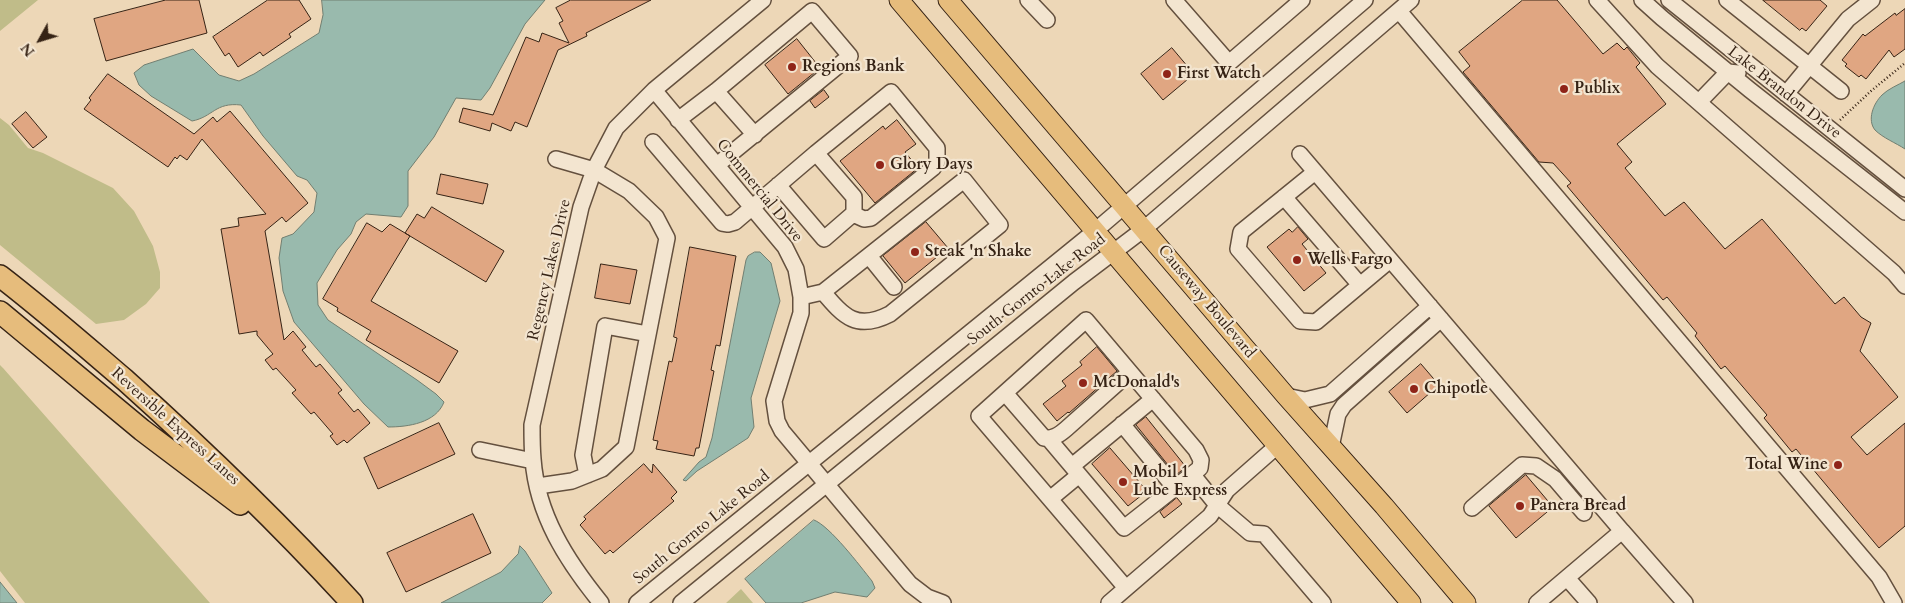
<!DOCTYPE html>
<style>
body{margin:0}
#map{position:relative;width:1905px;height:603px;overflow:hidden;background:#edd7b7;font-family:Cardo,serif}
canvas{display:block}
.north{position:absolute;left:15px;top:15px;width:50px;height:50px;-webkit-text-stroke:4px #f3e5d0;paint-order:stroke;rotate:231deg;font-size:14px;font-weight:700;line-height:20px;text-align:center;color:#362315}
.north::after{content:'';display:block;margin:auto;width:18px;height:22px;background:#362315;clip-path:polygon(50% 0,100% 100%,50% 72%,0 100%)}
</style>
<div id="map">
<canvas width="1905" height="603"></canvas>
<div class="north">N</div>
</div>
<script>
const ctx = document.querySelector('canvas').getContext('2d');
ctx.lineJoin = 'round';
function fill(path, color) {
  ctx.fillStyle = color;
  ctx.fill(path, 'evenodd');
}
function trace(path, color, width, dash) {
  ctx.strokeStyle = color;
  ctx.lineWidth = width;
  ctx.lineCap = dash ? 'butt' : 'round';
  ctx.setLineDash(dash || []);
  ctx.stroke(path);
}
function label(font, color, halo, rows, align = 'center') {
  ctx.font = font + ' Cardo,serif';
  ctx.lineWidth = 4.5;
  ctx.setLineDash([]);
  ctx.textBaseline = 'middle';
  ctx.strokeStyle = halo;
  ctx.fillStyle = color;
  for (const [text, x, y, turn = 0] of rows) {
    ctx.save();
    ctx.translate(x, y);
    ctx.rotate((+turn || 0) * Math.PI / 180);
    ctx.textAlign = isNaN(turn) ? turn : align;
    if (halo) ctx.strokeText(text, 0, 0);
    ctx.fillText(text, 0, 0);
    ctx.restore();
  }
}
fill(new Path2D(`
 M0 0H38L0 31Z
 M0 118 9 125 28 148 43 153 113 188 134 211 153 246 160 272V288L146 304 124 320 96 324 0 245Z
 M0 365 3 368 210 603H25L0 571Z
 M741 589 753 603H726Z`), '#c0bc89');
const water = new Path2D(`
 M322 0H545L525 24 490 88 481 100 456 98 434 137 408 171V206L401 217 366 214 356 222 351 234 337 250 317 283 318 305 328 320 417 380 436 394 444 402C436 423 408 427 388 427L364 404 294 322 283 291 279 258 282 238 293 234 314 212 317 193 307 180 297 176 263 136 241 105C215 102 213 117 192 121L151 96 139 85 134 73 144 65 193 49 219 75 239 81 254 74 319 33 323 15Z
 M1905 81V149C1896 143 1883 138 1875 130 1867 120 1873 104 1882 95 1888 89 1898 85 1905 81Z
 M755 252H760L771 263 780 301 751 398 754 427 748 438 697 471 686 481 683 480 699 462 706 457 712 438 746 260 748 256Z
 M814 520C830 526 860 566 872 581L875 588 867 597 835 592 801 603H766L745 579Z
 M520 546 525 551 552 593 542 603H441L501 572 518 554Z
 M0 582 17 603H0Z`);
fill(water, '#99baad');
trace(water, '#717e70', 1);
const building = new Path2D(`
 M166 0H199L207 33 106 61 94 19Z
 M268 0H299L311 19 289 34 291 37 263 56 260 52 238 67 229 53 225 56 213 37Z
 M571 0H651L586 33 587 36 558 50 527 127 515 122 511 131 492 123 490 131 459 122 463 108 493 115 526 37 539 42 542 33 569 43 559 23 563 21 556 8Z
 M1523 0H1557L1603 54 1617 43 1624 50 1627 47 1640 63 1636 67 1666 104 1617 144 1632 162 1625 168 1665 216 1684 202 1725 249 1762 219 1835 304 1844 297 1861 317 1871 323 1860 351 1898 397 1851 437 1867 455 1905 423V526L1879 548 1796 449 1792 452 1764 418 1767 415 1725 366 1721 369 1695 336 1697 333 1667 297 1663 300 1567 186 1571 183 1553 163 1539 162 1463 72 1470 66 1459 52Z
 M1763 0H1820L1827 6 1806 31 1802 28 1800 30Z
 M1905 9V49L1894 57 1889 50 1866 79 1861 75 1859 77 1845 66 1847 64 1842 60 1863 34 1865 36 1895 13 1896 15Z
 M797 39 820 68 788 94 765 65Z
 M1172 48 1194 74 1163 100 1141 74Z
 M108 74 194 134 213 117 217 122 230 111 308 203 286 222 282 217 265 231 284 340 293 331 306 347 302 350 316 367 320 364 342 390 338 393 354 412 358 409 370 423 347 443 344 440 337 445 330 436 333 434 314 412 311 414 292 393 296 390 276 368 273 370 265 360 273 354 257 335V331L239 334 221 229 239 226 238 218 266 214 202 139 187 160 180 155 177 159 175 157 168 167 84 109 91 100 89 98 92 94Z
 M824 90 829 97 815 108 810 101Z
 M26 112 47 137 33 148 12 124Z
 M897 120 916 144 905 152 918 168 875 203 840 161 883 126 885 129Z
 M441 174 488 184 483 204 437 194Z
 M432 207 504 251 486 282 405 233 417 214 424 218Z
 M926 222 948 248 905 283 883 256Z
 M367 223 382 232 390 224 410 236 371 301 458 351 439 383 366 340 371 331 337 311 338 308 323 299Z
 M1298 227 1308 239 1302 244 1326 273 1304 291 1267 247 1289 229 1292 232Z
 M690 247 736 256 720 346 716 345 711 370 714 371 699 448H696L694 456 656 449 658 441 653 440 669 361 672 362 677 338 674 337Z
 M601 264 637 270 630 304 595 298Z
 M1097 347 1117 371 1069 413 1068 412 1057 421 1043 404 1066 386 1062 381 1082 365 1080 362Z
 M1421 364 1439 385 1407 413 1389 392Z
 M1146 417 1186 467 1176 475 1136 425Z
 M439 423 455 454 378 489 364 458Z
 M1110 448 1147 491 1128 506 1092 464Z
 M644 464 652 473 653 464 677 492 671 498 674 501 613 553 610 550 605 554 580 525 586 519 584 517Z
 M1526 475 1553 507 1516 538 1489 506Z
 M1177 498 1182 504 1164 518 1160 512Z
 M473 514 491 553 406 592 387 553Z`);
fill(building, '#e0a682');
trace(building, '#362315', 1);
const minor = new Path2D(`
 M1028 0 1047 20
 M1174 0 1229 63 1302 0
 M1597 0 1657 66 1894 273 1905 286
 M1642 0 1662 18 1750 90 1905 212
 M1669 0 1905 189
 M1727 0 1841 91
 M1399 11 1879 577 1894 603
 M654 90 785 247 796 269 801 297V313L774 401 777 421 782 431 910 584 927 597 943 603
 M716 91 755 135
 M1786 94 1848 19 1872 0
 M1699 102 1728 72 1738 73
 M678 120 716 91 812 11 850 56 717 165
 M653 142 722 223 728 224 735 222 816 153 891 92 937 148V162L933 168 871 218 864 219 853 214
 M1300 154 1622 531
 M1315 172 1241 232 1238 249 1300 321 1316 322 1390 260
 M778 185 824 239 854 213V197L816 153
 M1284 197 1360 285
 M869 256 894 287
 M801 297 823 292C844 317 857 331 890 314L1000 225 964 180 823 292
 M1005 393 1044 438C1053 439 1059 435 1066 429L1130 372
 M1286 396 1305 400 1330 394 1430 306
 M1122 424 1175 488
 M1048 438 1124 528 1200 468 1201 460 1196 450 1086 320 979 416 1126 588
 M1331 447 1338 414 1344 405 1441 319
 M480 450 533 461
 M1072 466 1153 399
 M1192 474 1217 505 1250 533 1264 534 1323 603
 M587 475 583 455 605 326 648 334
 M538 486 572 481 602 469 626 447 667 238 656 217 629 191 594 170 556 159
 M1050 499 1079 475
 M1472 508 1522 465 1536 466 1555 479 1584 513
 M1567 578 1589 603
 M601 603C567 561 537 515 533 459 532 448 532 436 532 425L581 207 594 170 616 128 654 90 763 0
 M637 603 1095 231 1365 0
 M681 603 1074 282 1144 229 1411 0
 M1109 603 1210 516 1227 490 1277 446
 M1537 603 1622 531 1685 603`);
const major = new Path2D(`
 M899 0 1411 603
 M948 0 1286 396 1384 506 1466 603`);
const highway = new Path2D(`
 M0 276C43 309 84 345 125 380 204 451 280 524 352 603
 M0 312 142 430 240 504`);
trace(minor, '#64503e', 18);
trace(major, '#362315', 21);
trace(highway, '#362315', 24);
trace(new Path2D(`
 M1840 120 1871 91 1905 63`), '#362315', 2.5, [1, 2.5]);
trace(minor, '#f3e5d0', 15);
trace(major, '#e6bc7c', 19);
trace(highway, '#e6bc7c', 21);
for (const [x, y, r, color] of [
 [792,67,5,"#8f2418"],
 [1167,74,5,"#8f2418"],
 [1564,89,5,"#8f2418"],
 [880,165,5,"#8f2418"],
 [915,252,5,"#8f2418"],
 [1297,260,5,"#8f2418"],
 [1083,383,5,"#8f2418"],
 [1414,389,5,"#8f2418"],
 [1838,465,5,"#8f2418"],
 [1123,482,5,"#8f2418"],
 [1520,506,5,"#8f2418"]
]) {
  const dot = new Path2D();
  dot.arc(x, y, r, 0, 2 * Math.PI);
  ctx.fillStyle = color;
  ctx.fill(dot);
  trace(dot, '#f3e5d0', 2);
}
label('bold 16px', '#362315', '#f3e5d0', [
 ["Regions Bank",802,67],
 ["First Watch",1177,74],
 ["Publix",1574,89],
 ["Glory Days",890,165],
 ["Steak 'n Shake",925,252],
 ["Wells Fargo",1307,260],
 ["McDonald's",1093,383],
 ["Chipotle",1424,389],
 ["Total Wine",1828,465,"right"],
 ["Mobil 1",1133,473],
 ["Lube Express",1133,491],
 ["Panera Bread",1530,506]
], 'left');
label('16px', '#362315', '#f3e5d0', [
 ["Lake Brandon Drive",1784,93,38],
 ["Commercial Drive",759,191,51],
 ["Regency Lakes Drive",550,270,-77],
 ["South Gornto Lake Road",1037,290,-38],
 ["Causeway Boulevard",1206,302,50],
 ["Reversible Express Lanes",175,427,42],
 ["South Gornto Lake Road",702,528,-39]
]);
</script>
